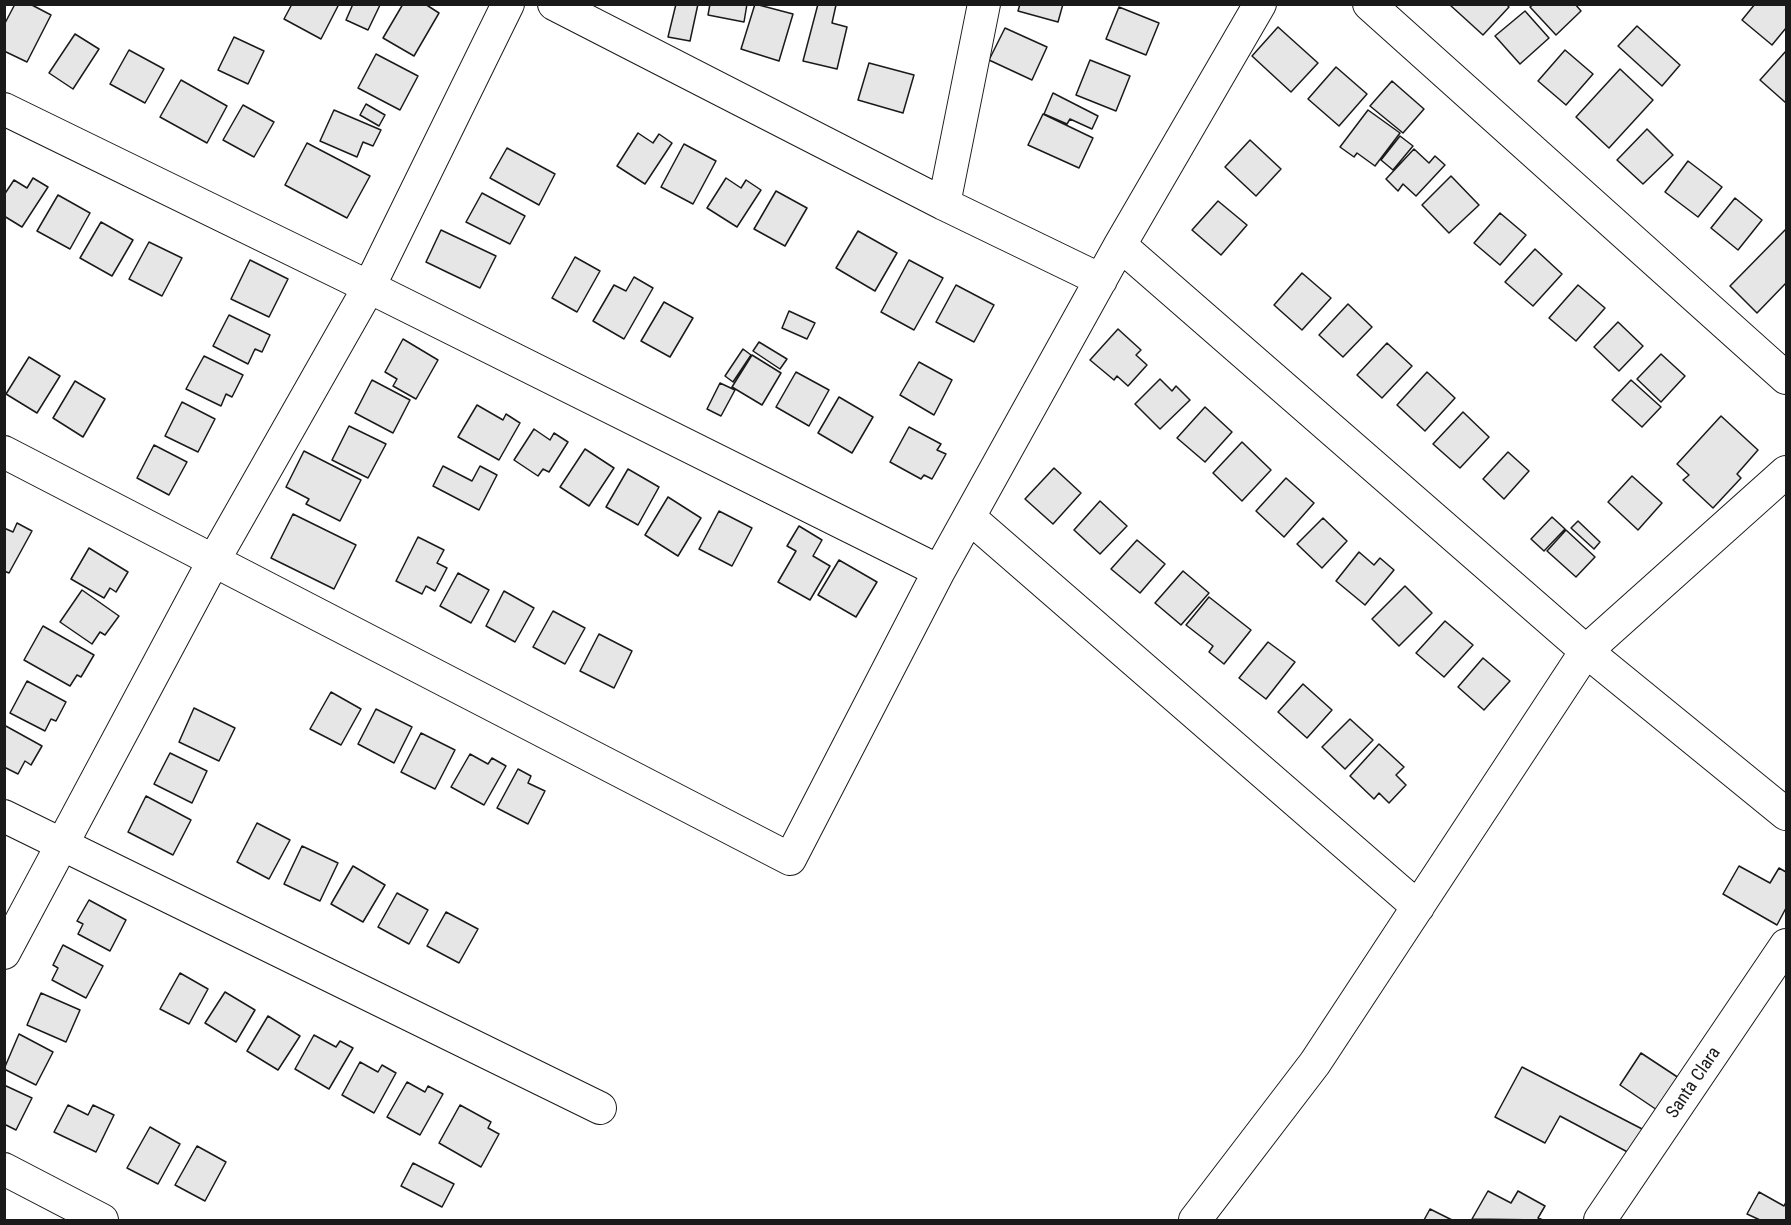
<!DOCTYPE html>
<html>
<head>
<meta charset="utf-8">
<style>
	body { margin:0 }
	#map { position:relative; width:1791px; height:1225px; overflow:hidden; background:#fff; font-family:"Roboto Condensed",sans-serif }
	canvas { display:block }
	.frame { position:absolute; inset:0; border:6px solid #1a1a1a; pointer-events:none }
</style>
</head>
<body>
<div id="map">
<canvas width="1791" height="1225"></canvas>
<div class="frame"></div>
</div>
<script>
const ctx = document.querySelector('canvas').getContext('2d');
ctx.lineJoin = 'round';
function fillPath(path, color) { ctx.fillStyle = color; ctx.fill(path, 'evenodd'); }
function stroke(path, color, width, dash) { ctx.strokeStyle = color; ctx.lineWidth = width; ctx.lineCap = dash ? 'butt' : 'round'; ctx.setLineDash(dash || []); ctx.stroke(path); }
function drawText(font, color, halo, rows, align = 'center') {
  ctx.font = font + ' "Roboto Condensed",sans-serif'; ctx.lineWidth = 4.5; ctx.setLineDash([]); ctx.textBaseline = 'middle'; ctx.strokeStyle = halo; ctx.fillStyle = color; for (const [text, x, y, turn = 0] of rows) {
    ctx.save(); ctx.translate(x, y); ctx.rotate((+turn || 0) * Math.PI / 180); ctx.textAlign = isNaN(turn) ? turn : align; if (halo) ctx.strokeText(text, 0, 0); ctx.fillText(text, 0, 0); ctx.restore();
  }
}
const building = new Path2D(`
	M 15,4 L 30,4 L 51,15 L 27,62 L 4,51 L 4,25 Z
	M 292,4 L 339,4 L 321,39 L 284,19 Z
	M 353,4 L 380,5 L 368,30 L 346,20 Z
	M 403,4 L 425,4 L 439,13 L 414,56 L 383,38 Z
	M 676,4 L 698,4 L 690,41 L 668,37 Z
	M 710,4 L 747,4 L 744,22 L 708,15 Z
	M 755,4 L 793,14 L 779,61 L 741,49 Z
	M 818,4 L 836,5 L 832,23 L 847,27 L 837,69 L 803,61 Z
	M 1020,4 L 1063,4 L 1058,22 L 1018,11 Z
	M 1506,4 L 1509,7 L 1483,35 L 1450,5 Z
	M 1534,4 L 1575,4 L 1581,11 L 1556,35 L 1530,7 Z
	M 1755,4 L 1786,4 L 1786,28 L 1772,45 L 1742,20 Z
	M 1119,7 L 1159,23 L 1146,55 L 1106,39 Z
	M 1525,11 L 1549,38 L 1520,64 L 1495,36 Z
	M 1637,26 L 1680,65 L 1662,86 L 1618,46 Z
	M 1278,27 L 1318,63 L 1291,92 L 1252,56 Z
	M 1005,28 L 1047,47 L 1032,80 L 989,60 Z
	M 75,34 L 99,49 L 73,89 L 49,73 Z
	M 234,37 L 264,51 L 248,84 L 218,70 Z
	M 129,50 L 164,69 L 145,103 L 110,84 Z
	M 1565,50 L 1593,74 L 1566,105 L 1538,81 Z
	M 1786,51 L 1786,103 L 1760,80 Z
	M 376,54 L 418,76 L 400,110 L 358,88 Z
	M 1090,60 L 1130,76 L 1116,111 L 1076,95 Z
	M 869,63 L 914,75 L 903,113 L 858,100 Z
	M 1336,67 L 1367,94 L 1339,126 L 1308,99 Z
	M 1620,69 L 1653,100 L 1609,148 L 1576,117 Z
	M 181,80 L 227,106 L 207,143 L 160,117 Z
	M 1392,81 L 1424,109 L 1403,133 L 1370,106 Z
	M 1053,93 L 1098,116 L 1092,129 L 1070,119 L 1067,124 L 1044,114 Z
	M 366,104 L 385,115 L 379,126 L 360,115 Z
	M 243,105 L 274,122 L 254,157 L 223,140 Z
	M 334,110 L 381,130 L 373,146 L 363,142 L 357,157 L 320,141 Z
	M 1368,110 L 1400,133 L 1375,166 L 1357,153 L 1354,157 L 1340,147 Z
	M 1043,114 L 1093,138 L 1079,168 L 1028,145 Z
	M 1647,129 L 1673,155 L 1643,184 L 1617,160 Z
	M 638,133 L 653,143 L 659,134 L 672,143 L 645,184 L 617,166 Z
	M 1400,136 L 1413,146 L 1393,170 L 1381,160 Z
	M 1250,140 L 1281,169 L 1256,196 L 1225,167 Z
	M 307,143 L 370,176 L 347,218 L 285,185 Z
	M 684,144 L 716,161 L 693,204 L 661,187 Z
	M 507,148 L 555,174 L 539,205 L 490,178 Z
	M 1414,149 L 1429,163 L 1435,156 L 1445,165 L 1416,196 L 1403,184 L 1398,191 L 1386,179 Z
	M 1688,161 L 1722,187 L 1698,217 L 1665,192 Z
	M 1451,176 L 1479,205 L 1449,233 L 1422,205 Z
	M 33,178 L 48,187 L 22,227 L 4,216 L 4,195 L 14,180 L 27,188 Z
	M 726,178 L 741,188 L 746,180 L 761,190 L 737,227 L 707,208 Z
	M 776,191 L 807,208 L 785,246 L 754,229 Z
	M 482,193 L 525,216 L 510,244 L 466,222 Z
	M 58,195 L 90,213 L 70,249 L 37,231 Z
	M 1735,198 L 1762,220 L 1738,250 L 1711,228 Z
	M 1218,201 L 1247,225 L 1221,255 L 1192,230 Z
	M 1500,213 L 1526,235 L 1500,265 L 1474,243 Z
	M 101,222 L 133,240 L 112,276 L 80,258 Z
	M 1786,229 L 1786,283 L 1757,313 L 1730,286 Z
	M 441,230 L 496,256 L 480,288 L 426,262 Z
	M 858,231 L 897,253 L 875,291 L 836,268 Z
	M 149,242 L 182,258 L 162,296 L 129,279 Z
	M 1535,249 L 1562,274 L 1533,306 L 1505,282 Z
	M 575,257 L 600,271 L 577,312 L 552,298 Z
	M 250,260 L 288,279 L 269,317 L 231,299 Z
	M 909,260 L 943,278 L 914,330 L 881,312 Z
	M 1302,273 L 1331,298 L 1302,330 L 1274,305 Z
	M 634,277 L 653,288 L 624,339 L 593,321 L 614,285 L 626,291 Z
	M 956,285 L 994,305 L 974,342 L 936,322 Z
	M 1578,285 L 1605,308 L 1576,341 L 1549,318 Z
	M 664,302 L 693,318 L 670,357 L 641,341 Z
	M 1348,304 L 1372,327 L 1343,357 L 1319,335 Z
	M 789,311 L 815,323 L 807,339 L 782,328 Z
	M 229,315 L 270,335 L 262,352 L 255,349 L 248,364 L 213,346 Z
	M 1618,322 L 1643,346 L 1619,371 L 1594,347 Z
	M 1118,329 L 1141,350 L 1136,355 L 1147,365 L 1128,386 L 1117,376 L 1114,380 L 1090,360 Z
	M 403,339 L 438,360 L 416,399 L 393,386 L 397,379 L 385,372 Z
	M 759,342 L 787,359 L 780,369 L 753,351 Z
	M 1387,343 L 1412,366 L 1382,398 L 1357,375 Z
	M 743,349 L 751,355 L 733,382 L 725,376 Z
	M 1661,354 L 1685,376 L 1661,402 L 1637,379 Z
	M 752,355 L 781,373 L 762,405 L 732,387 Z
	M 204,356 L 243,375 L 232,397 L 226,394 L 221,406 L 186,389 Z
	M 29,357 L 60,376 L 37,413 L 6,394 Z
	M 919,362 L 952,380 L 934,415 L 900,395 Z
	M 796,372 L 829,390 L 809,426 L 776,407 Z
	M 1427,372 L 1455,398 L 1425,431 L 1397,405 Z
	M 1160,379 L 1172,391 L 1176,386 L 1190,400 L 1160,429 L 1135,404 Z
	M 372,380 L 410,400 L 393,433 L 355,413 Z
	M 1631,380 L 1661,407 L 1642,427 L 1612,400 Z
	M 75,381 L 105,399 L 83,437 L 53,418 Z
	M 720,383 L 735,390 L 721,416 L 707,409 Z
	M 839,397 L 873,417 L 852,453 L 818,433 Z
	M 182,402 L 215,419 L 198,452 L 165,436 Z
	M 477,405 L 503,420 L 506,414 L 520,423 L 499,460 L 458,437 Z
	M 1205,407 L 1232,432 L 1205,462 L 1177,438 Z
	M 1463,412 L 1489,437 L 1460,468 L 1433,444 Z
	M 1721,416 L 1758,450 L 1737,474 L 1741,478 L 1713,508 L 1683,480 L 1689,475 L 1677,464 Z
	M 349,426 L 386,444 L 368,478 L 332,460 Z
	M 909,427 L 941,444 L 937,450 L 946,454 L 932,479 L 924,475 L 921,479 L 890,462 Z
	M 534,429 L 550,440 L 554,433 L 568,442 L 549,472 L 543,469 L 538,476 L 514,460 Z
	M 1242,442 L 1271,470 L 1242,501 L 1213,473 Z
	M 154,445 L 187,462 L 169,495 L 137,478 Z
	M 585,449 L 614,468 L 589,506 L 560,487 Z
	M 304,451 L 361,480 L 340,521 L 306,504 L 309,499 L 286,487 Z
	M 1508,452 L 1529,471 L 1504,499 L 1483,479 Z
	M 443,466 L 472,481 L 480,466 L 497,475 L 479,510 L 433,486 Z
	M 1054,468 L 1081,493 L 1053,524 L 1025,499 Z
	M 628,469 L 659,487 L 638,525 L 606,507 Z
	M 1632,476 L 1662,503 L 1638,530 L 1608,502 Z
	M 1286,478 L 1314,503 L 1284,537 L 1256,511 Z
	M 668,497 L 701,518 L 678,556 L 645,535 Z
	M 1100,501 L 1127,526 L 1100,554 L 1074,530 Z
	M 719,511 L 752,528 L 732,566 L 699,549 Z
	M 293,514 L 356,545 L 334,589 L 271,558 Z
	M 1552,517 L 1565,529 L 1544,551 L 1531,539 Z
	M 1323,518 L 1347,541 L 1322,568 L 1297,544 Z
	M 1578,521 L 1600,542 L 1594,549 L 1571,528 Z
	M 17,523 L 32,531 L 9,573 L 4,571 L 4,528 L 13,532 Z
	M 799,526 L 822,540 L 813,556 L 830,566 L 810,600 L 778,582 L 796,551 L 787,546 Z
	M 1566,530 L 1595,557 L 1576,577 L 1547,551 Z
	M 418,537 L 444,550 L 437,563 L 447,568 L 435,591 L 426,586 L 422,594 L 396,581 Z
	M 1137,540 L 1165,564 L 1140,593 L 1111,569 Z
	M 89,548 L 128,572 L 116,592 L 110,588 L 104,598 L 71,579 Z
	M 1359,552 L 1374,565 L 1380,558 L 1394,570 L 1365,605 L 1336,581 Z
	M 839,560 L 877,582 L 856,617 L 818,595 Z
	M 1183,571 L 1209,593 L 1181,625 L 1155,603 Z
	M 458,573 L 489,590 L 471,623 L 440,606 Z
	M 1405,586 L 1432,613 L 1399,646 L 1372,619 Z
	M 82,590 L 119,616 L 105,635 L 100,632 L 92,644 L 60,622 Z
	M 504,591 L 534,608 L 515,642 L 486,626 Z
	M 1209,597 L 1251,630 L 1224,664 L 1209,652 L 1213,646 L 1186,625 Z
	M 553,611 L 585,628 L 565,664 L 533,647 Z
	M 1445,621 L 1473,645 L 1444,677 L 1416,653 Z
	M 43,626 L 94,655 L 81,677 L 77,675 L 70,686 L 24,660 Z
	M 599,634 L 632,651 L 614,688 L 580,671 Z
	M 1268,642 L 1295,662 L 1266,699 L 1239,678 Z
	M 1483,658 L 1510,681 L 1484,710 L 1458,687 Z
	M 27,681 L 66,702 L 56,721 L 51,719 L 45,731 L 10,713 Z
	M 1303,684 L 1332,710 L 1307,738 L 1278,712 Z
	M 331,692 L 361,709 L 341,745 L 310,729 Z
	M 194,708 L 235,728 L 219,761 L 179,742 Z
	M 376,709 L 412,727 L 394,763 L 358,744 Z
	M 1350,719 L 1373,740 L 1345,769 L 1322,747 Z
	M 4,725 L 42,746 L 31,765 L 25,761 L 18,774 L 4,767 Z
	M 421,733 L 455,750 L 435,789 L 401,772 Z
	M 1379,744 L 1404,767 L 1396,775 L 1406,785 L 1389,803 L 1379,793 L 1374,799 L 1350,776 Z
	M 170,753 L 207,771 L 192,803 L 154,784 Z
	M 470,754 L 488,764 L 492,758 L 506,766 L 484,805 L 451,787 Z
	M 518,769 L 531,776 L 528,783 L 545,791 L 528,824 L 497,808 Z
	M 146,796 L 191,820 L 173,855 L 128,832 Z
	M 257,823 L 290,840 L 269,879 L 237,862 Z
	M 302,846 L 338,863 L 320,901 L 284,884 Z
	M 353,866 L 385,885 L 363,922 L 331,904 Z
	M 1739,866 L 1770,883 L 1779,868 L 1786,872 L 1786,908 L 1777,925 L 1723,894 Z
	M 397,893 L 428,910 L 409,944 L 378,927 Z
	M 89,900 L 126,920 L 110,951 L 78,934 L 83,924 L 77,921 Z
	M 446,912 L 478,929 L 459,963 L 427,946 Z
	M 63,945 L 103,966 L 86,998 L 52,980 L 58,968 L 53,965 Z
	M 180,973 L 208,989 L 189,1024 L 160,1009 Z
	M 225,992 L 255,1010 L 236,1042 L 205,1023 Z
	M 41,993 L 80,1010 L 66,1042 L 27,1025 Z
	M 268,1016 L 300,1036 L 278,1070 L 247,1051 Z
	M 19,1034 L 53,1052 L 36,1085 L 4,1069 Z
	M 314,1035 L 336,1047 L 340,1041 L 353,1048 L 329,1089 L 295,1069 Z
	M 1641,1053 L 1682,1080 L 1660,1112 L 1620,1085 Z
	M 360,1062 L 378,1072 L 382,1065 L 396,1073 L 374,1113 L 342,1095 Z
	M 1522,1067 L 1648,1132 L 1635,1156 L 1560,1116 L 1545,1143 L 1495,1117 Z
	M 407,1082 L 425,1092 L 428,1086 L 443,1094 L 420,1135 L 387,1117 Z
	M 4,1085 L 32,1098 L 16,1130 L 4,1124 Z
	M 68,1105 L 88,1115 L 93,1105 L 114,1115 L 96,1152 L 54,1132 Z
	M 460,1105 L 491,1122 L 488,1128 L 499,1134 L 481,1167 L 439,1143 Z
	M 150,1127 L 180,1144 L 158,1184 L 127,1168 Z
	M 197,1146 L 226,1162 L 205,1201 L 175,1185 Z
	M 413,1163 L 454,1184 L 442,1207 L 401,1186 Z
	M 1488,1191 L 1511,1203 L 1518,1191 L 1545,1206 L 1538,1218 L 1543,1220 L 1472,1219 Z
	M 1759,1192 L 1784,1206 L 1786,1202 L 1786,1220 L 1760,1220 L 1747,1214 Z
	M 1430,1209 L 1452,1220 L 1424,1220 Z`);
const minor = new Path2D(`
	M 554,4 L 944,204 L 1101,280
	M 1369,4 L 1786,378
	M 4,109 L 369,287 L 939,571
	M 944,204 L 984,4
	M 1120,245 L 1586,651 L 1786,814
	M 4,452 L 790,859 L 939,571 L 1120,245 L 1260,4
	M 969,517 L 1418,907
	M 4,816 L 600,1108
	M 4,953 L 214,560 L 369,287 L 508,4
	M 4,1169 L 102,1220
	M 1195,1220 L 1315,1063 L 1586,651 L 1786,472
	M 1600,1220 L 1786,945`);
const streetNames = [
	["Santa Clara",1694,1083,-56]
];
fillPath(building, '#e6e6e6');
stroke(building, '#1a1a1a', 1.5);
stroke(minor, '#1a1a1a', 34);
stroke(minor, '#fff', 32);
drawText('18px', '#1a1a1a', '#fff', streetNames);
</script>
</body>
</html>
